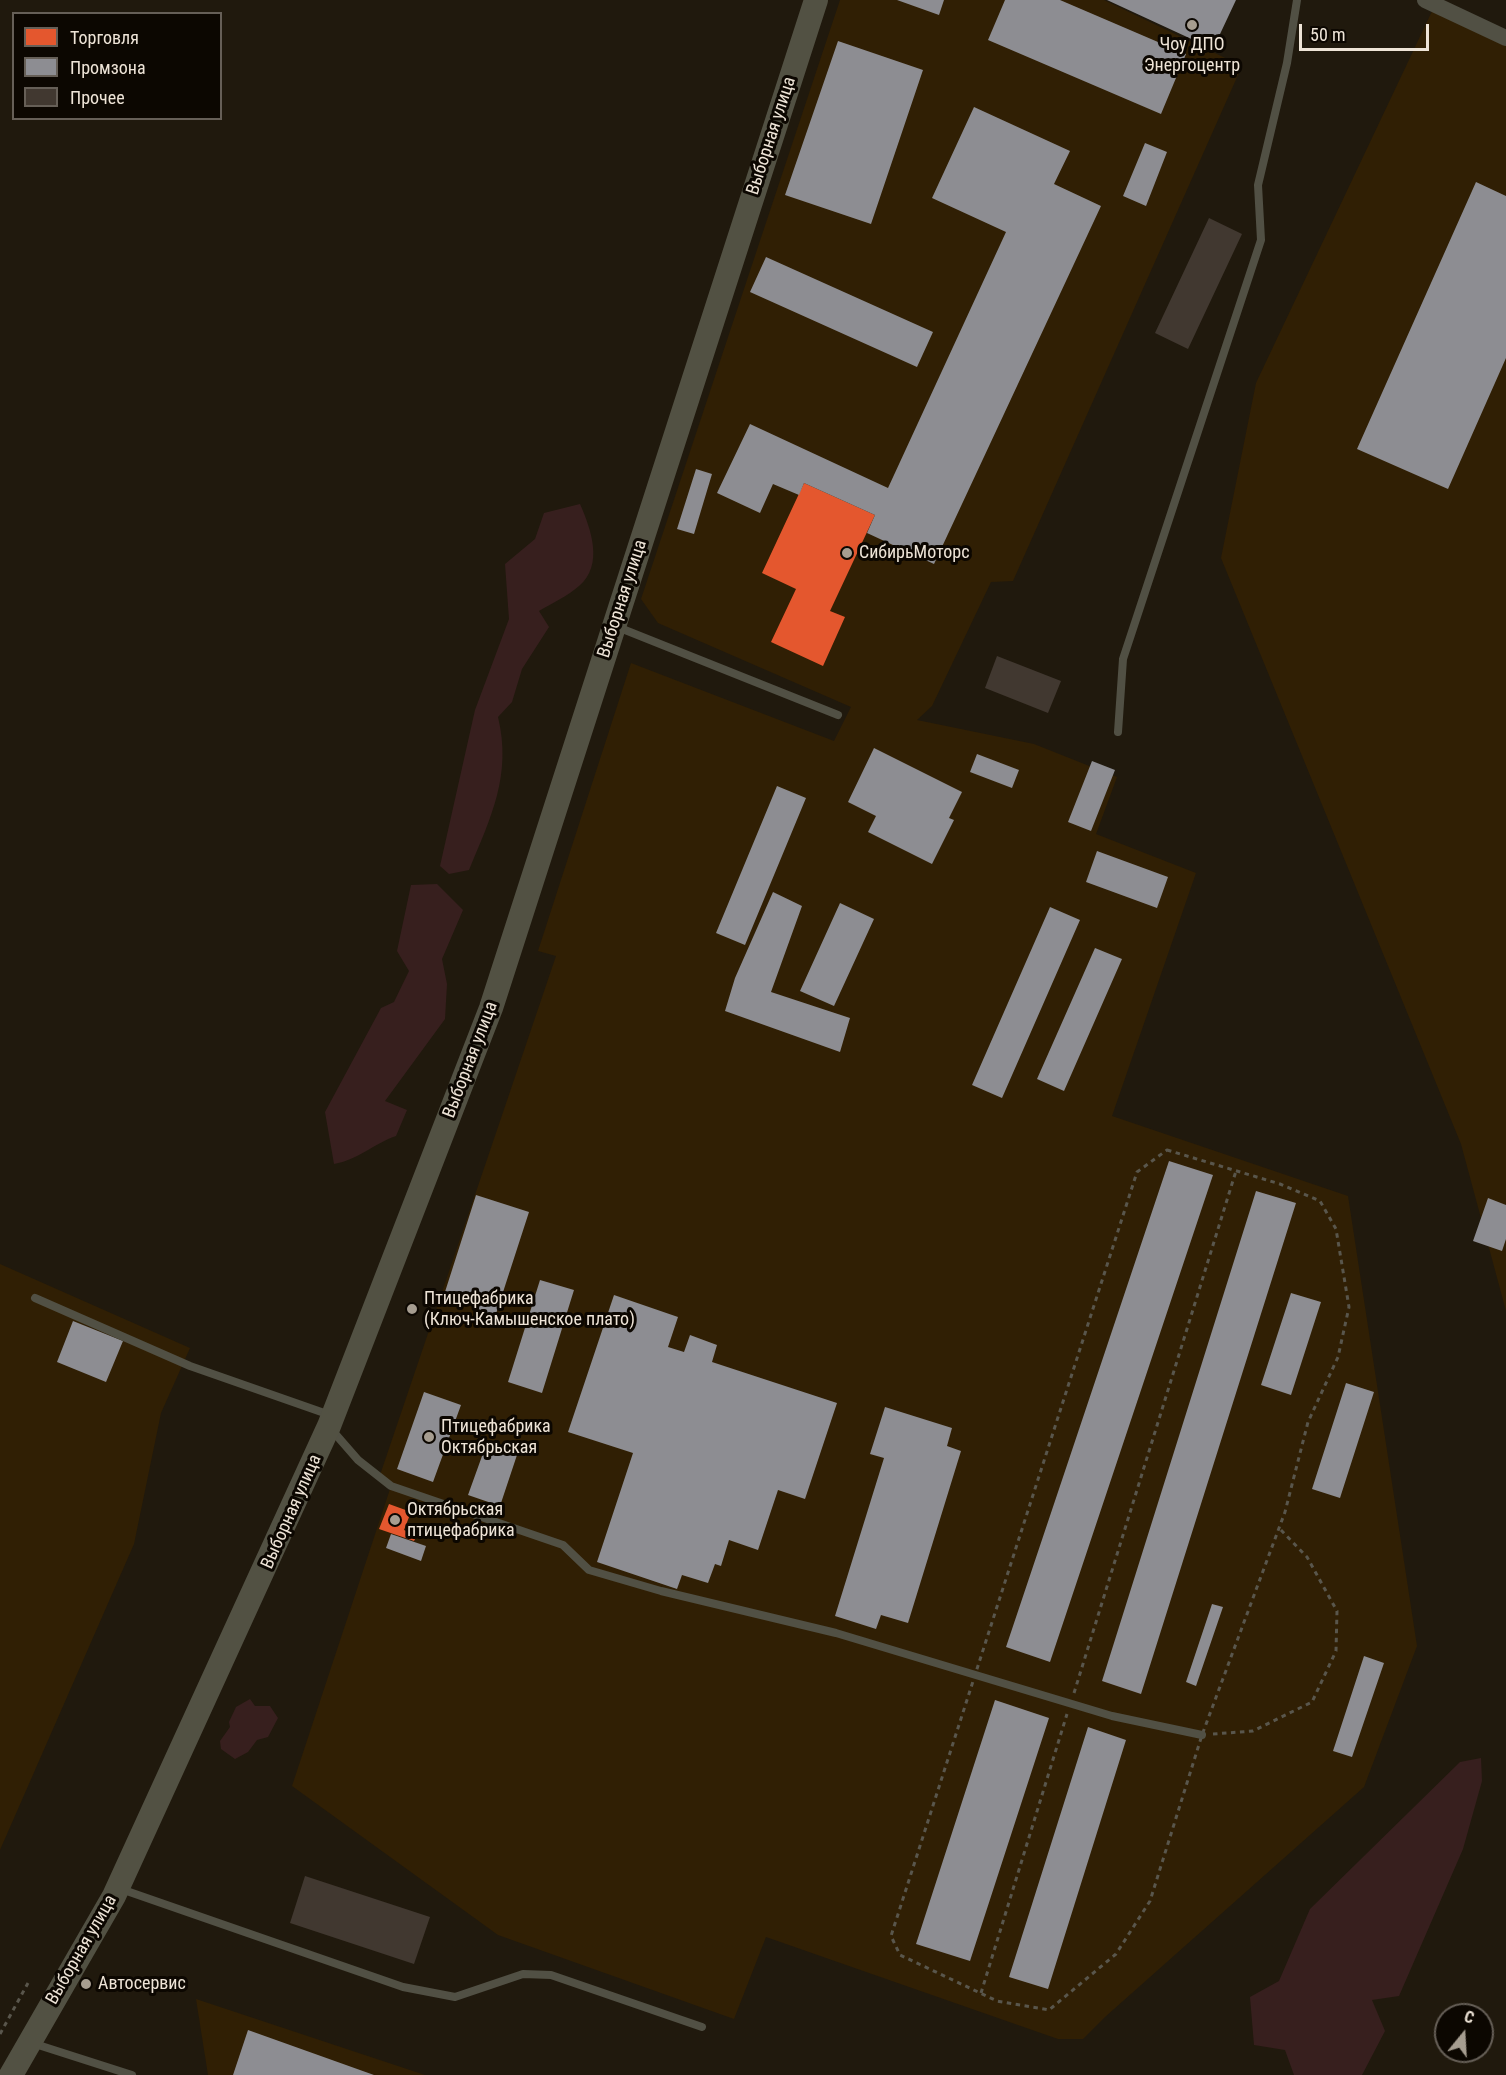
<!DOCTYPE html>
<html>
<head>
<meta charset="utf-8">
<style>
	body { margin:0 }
	#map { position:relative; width:1506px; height:2075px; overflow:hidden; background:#20190d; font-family:"Roboto Condensed",sans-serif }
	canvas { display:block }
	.legend { position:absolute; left:12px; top:12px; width:210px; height:108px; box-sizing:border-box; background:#0c0701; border:2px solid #665f57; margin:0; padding:8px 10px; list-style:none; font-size:18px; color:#eee4d7 }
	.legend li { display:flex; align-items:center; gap:12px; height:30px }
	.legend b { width:30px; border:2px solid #665f57 }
	.north { position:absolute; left:1434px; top:2003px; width:60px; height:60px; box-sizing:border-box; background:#0c0701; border:2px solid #665f57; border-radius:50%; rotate:18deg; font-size:16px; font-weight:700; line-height:24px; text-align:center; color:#eee4d7 }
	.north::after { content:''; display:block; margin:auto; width:21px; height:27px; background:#a69d90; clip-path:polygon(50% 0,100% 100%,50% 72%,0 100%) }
	.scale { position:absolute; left:1299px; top:24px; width:130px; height:27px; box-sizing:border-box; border:3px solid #eee4d7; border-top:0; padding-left:8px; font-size:18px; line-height:21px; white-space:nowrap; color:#eee4d7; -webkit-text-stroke:4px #0c0701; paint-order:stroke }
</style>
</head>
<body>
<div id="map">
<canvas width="1506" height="2075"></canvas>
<ul class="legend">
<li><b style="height:16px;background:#e4572e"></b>Торговля</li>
<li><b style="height:16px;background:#8d8d92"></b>Промзона</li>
<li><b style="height:16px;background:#413830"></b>Прочее</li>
</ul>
<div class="north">С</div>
<div class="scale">50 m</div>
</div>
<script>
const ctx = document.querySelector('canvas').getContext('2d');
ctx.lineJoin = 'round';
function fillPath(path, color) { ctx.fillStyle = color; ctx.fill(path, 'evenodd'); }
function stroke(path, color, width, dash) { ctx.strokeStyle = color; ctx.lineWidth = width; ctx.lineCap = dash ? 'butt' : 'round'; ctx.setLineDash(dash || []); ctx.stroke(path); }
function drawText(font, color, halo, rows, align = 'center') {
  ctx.font = font + ' "Roboto Condensed",sans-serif'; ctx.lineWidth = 6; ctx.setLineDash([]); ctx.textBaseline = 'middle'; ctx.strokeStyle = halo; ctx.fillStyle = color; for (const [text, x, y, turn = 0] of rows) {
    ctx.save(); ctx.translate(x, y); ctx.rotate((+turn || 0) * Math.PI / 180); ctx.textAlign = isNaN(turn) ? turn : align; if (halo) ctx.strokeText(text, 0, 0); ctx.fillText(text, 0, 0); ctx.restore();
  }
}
const built = new Path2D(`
	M 840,0 L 1104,0 L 1242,66 L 1013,581 L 991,582 L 932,706 L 917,720 L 1034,744 L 1117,777 L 1096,834 L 1196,873 L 1112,1116 L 1348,1196 L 1417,1646 L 1364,1787 L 1105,2017 L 1083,2039 L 1058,2039 L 766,1937 L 734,2019 L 498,1935 L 292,1786 L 391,1486 L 380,1475 L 556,956 L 538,951 L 631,663 L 834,741 L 851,707 L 658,623 L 641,599 Z
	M 1434,7 L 1506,42 L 1506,1311 L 1461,1144 L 1221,558 L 1256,383 Z
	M 0,1264 L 190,1348 L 161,1413 L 134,1544 L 0,1850 Z
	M 196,1999 L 425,2075 L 208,2075 Z`);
const green = new Path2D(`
	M 580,504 C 591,529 604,565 579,586 C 568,596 552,603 539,611 L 549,627 L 522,669 L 512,702 L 498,717 C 512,775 491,817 469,870 L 449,874 L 440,866 L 475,710 L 509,619 L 505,564 L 535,539 L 544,513 Z
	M 437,884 L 463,910 L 442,959 L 447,984 L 445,1019 L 385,1101 L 407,1110 L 396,1136 C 373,1144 358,1160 334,1164 L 325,1112 L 381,1008 L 394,1002 L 409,971 L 397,951 L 411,885 Z
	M 250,1699 L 255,1706 L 270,1706 L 278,1718 L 268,1737 L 257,1740 L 248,1752 L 235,1759 L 221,1749 L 220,1741 L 230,1727 L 229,1722 L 236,1707 Z
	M 1481,1758 L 1482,1781 L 1463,1849 L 1399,1996 L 1372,2000 L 1385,2031 L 1362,2075 L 1294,2075 L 1285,2050 L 1254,2045 L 1250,1997 L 1279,1981 L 1310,1909 L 1460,1762 Z`);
const shops = new Path2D(`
	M 804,483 L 875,515 L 830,611 L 845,617 L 823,666 L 771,642 L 796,589 L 762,573 Z
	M 389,1504 L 411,1512 L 404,1530 L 417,1535 L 414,1541 L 379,1529 Z`);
const industry = new Path2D(`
	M 897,0 L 944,0 L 939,15 Z
	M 1005,0 L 1060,0 L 1186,54 L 1161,114 L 988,40 Z
	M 1107,0 L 1236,0 L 1213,49 Z
	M 838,41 L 923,70 L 871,224 L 785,195 Z
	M 974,107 L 1070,151 L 1054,184 L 1101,206 L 934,564 L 867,533 L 875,515 L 804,483 L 799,495 L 773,484 L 760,513 L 717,493 L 750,424 L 888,488 L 1006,232 L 932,198 Z
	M 1145,143 L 1167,152 L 1146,206 L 1123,196 Z
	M 1476,182 L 1506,196 L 1506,358 L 1448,489 L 1357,449 Z
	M 766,257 L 933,332 L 917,367 L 750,292 Z
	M 696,469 L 712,474 L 694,534 L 677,529 Z
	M 874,748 L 962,792 L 949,818 L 954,820 L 932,864 L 868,832 L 876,816 L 848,802 Z
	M 977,754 L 1019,770 L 1012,788 L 970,772 Z
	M 1092,761 L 1115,770 L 1091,831 L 1068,822 Z
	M 777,786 L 806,798 L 745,945 L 716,933 Z
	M 1097,851 L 1168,877 L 1157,908 L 1086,882 Z
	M 773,892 L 802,906 L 771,992 L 850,1018 L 840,1052 L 725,1011 L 735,978 Z
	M 840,903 L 874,919 L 834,1006 L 800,991 Z
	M 1050,907 L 1080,920 L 1002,1098 L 972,1085 Z
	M 1095,948 L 1122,959 L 1064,1091 L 1037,1079 Z
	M 1169,1161 L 1213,1175 L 1050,1662 L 1006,1647 Z
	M 1256,1191 L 1296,1203 L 1141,1694 L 1102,1681 Z
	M 476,1195 L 529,1212 L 493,1323 L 475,1317 L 478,1306 L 444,1295 Z
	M 1488,1198 L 1506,1205 L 1506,1239 L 1502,1251 L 1473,1241 Z
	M 540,1280 L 574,1290 L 542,1393 L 508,1382 Z
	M 1291,1293 L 1321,1302 L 1291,1395 L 1261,1385 Z
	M 614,1295 L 678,1317 L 668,1347 L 684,1352 L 690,1335 L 717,1345 L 712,1362 L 837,1403 L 805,1499 L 778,1490 L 758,1550 L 729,1540 L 721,1566 L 715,1564 L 708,1583 L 682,1575 L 677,1589 L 597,1562 L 633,1453 L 568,1432 Z
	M 73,1321 L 123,1341 L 106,1382 L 57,1362 Z
	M 1346,1383 L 1374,1392 L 1340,1498 L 1312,1489 Z
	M 424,1392 L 461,1405 L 433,1482 L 397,1469 Z
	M 885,1407 L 952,1428 L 947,1446 L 961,1451 L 908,1623 L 881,1615 L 876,1629 L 835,1616 L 884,1458 L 870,1454 Z
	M 486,1445 L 517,1455 L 500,1506 L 468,1495 Z
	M 391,1534 L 426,1546 L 421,1561 L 386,1548 Z
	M 1212,1604 L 1223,1607 L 1196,1686 L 1186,1682 Z
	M 1364,1656 L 1384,1663 L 1352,1757 L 1333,1751 Z
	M 995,1700 L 1049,1718 L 970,1961 L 916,1944 Z
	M 1088,1727 L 1126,1740 L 1048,1989 L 1009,1977 Z
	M 248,2030 L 374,2075 L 233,2075 Z`);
const building = new Path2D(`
	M 1209,218 L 1242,234 L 1188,349 L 1155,333 Z
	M 997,656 L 1061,681 L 1048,713 L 985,688 Z
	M 305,1876 L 430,1917 L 414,1964 L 290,1923 Z`);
const path = new Path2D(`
	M 1167,1150 L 1280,1184 L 1320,1201 L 1336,1229 L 1349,1307 L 1338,1357 L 1308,1422 L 1285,1512 L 1202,1735 L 1150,1901 L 1116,1954 L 1049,2010 L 997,2001 L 900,1955 L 891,1936 L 1137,1172 Z
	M 1074,1693 L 1236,1171
	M 1213,1734 L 1253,1731 L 1312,1702 L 1336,1651 L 1337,1611 L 1307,1557 L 1279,1528
	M 981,1993 L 1067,1714
	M 0,2034 L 28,1983`);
const lane = new Path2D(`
	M 615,626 L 838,715
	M 1118,732 L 1123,659 L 1261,240 L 1258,185 L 1287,63 L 1297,0
	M 35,1298 L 190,1366 L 330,1415
	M 331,1429 L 358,1460 L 391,1486 L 563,1545 L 589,1570 L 661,1591 L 836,1633 L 1112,1716 L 1202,1735
	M 118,1888 L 403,1987 L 455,1997 L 523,1974 L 551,1975 L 702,2027
	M 32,2043 L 132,2075`);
const street = new Path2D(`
	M 1425,0 L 1506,38`);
const secondary = new Path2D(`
	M 11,2075 L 114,1896 L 329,1426 L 491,1008 L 816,0`);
const markers = [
	[1192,25,6,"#a69d90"],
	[847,553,6,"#a69d90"],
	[412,1309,6,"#a69d90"],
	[429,1437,6,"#a69d90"],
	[395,1520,6,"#a69d90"],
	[86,1984,6,"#a69d90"]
];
const poiNames = [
	["Чоу ДПО",1192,45,"center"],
	["Энергоцентр",1192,66,"center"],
	["СибирьМоторс",859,553],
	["Птицефабрика",424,1299],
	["(Ключ-Камышенское плато)",424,1320],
	["Птицефабрика",441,1427],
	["Октябрьская",441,1448],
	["Октябрьская",407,1510],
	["птицефабрика",407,1531],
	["Автосервис",98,1984]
];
const streetNames = [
	["Выборная улица",772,136,-72],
	["Выборная улица",623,599,-72],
	["Выборная улица",471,1060,-69],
	["Выборная улица",292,1512,-66],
	["Выборная улица",82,1950,-60]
];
fillPath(built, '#301f04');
fillPath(green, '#371f1e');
fillPath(shops, '#e4572e');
fillPath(industry, '#8d8d92');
fillPath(building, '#413830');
stroke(path, '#59564c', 3, [4.5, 4.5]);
stroke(lane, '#515044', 8);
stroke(street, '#515044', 16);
stroke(secondary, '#525143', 24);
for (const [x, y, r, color] of markers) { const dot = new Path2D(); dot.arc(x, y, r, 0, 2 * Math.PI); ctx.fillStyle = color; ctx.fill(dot); stroke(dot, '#0c0701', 2); }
drawText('18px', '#eee4d7', '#0c0701', poiNames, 'left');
drawText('18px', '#eee4d7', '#0c0701', streetNames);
</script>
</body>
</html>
